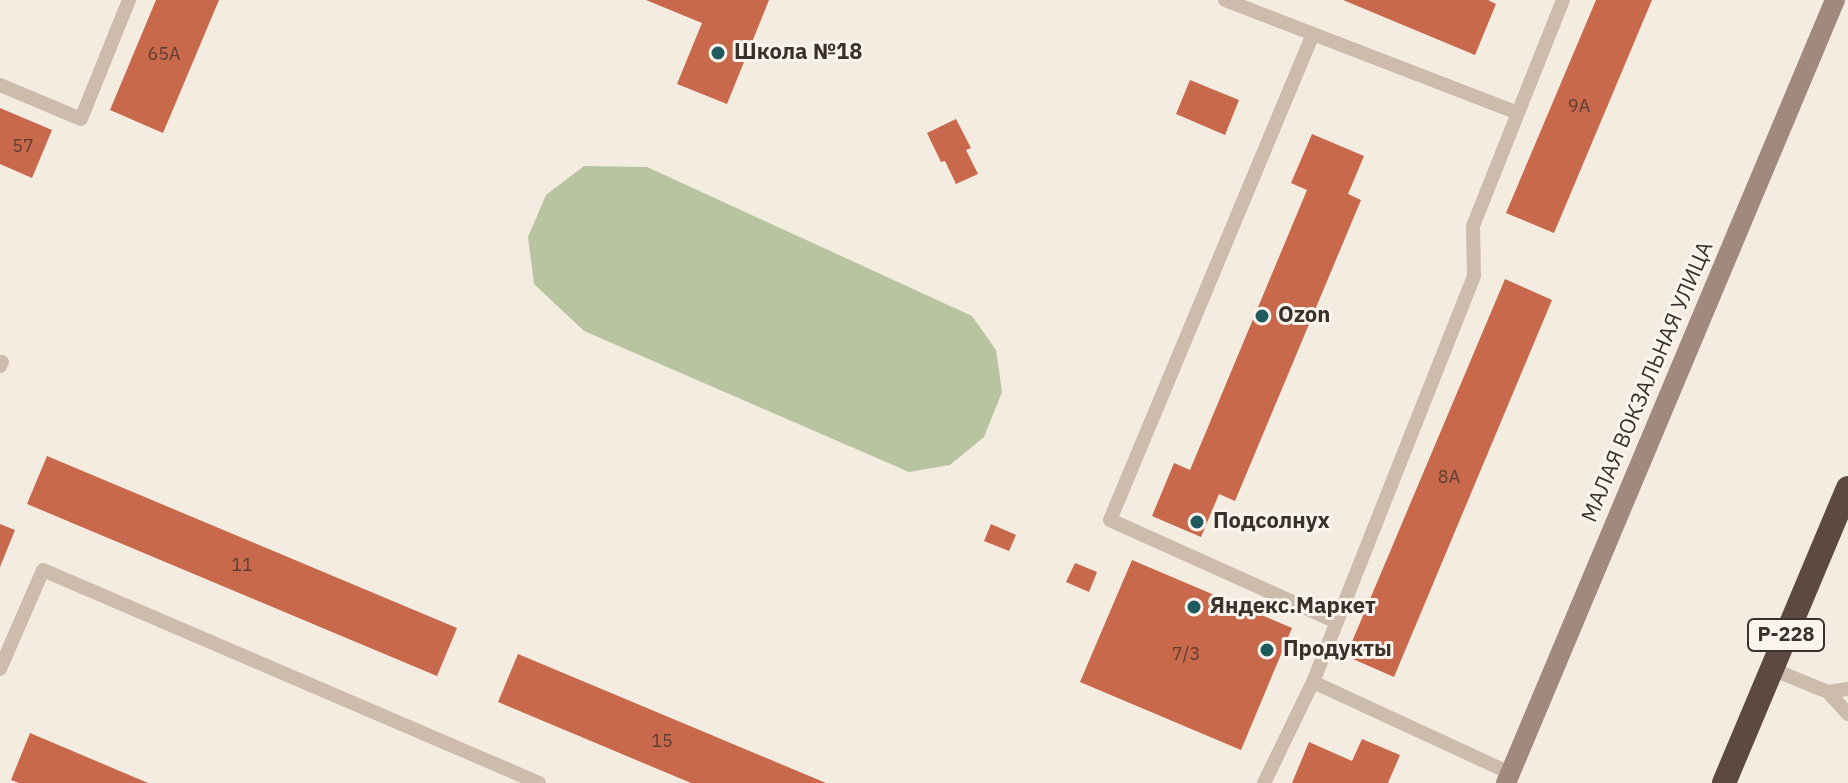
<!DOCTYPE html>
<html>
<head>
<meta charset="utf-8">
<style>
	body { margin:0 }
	canvas { display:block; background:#f4ebe1 }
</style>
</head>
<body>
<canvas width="1848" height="783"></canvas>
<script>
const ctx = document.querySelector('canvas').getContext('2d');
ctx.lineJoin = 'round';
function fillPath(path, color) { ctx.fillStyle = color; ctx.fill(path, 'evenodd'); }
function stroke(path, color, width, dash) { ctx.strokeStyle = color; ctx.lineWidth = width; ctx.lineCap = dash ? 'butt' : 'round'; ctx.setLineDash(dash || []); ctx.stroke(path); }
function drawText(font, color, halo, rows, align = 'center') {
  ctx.font = font + ' "IBM Plex Sans",sans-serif'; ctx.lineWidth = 6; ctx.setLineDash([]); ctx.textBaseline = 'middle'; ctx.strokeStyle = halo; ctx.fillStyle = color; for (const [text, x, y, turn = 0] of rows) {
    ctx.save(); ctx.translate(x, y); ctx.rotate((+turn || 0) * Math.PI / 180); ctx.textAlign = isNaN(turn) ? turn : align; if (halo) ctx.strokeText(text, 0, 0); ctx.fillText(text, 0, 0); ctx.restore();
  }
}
const green = new Path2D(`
	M 584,166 L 647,167 L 972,316 L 996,350 L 1002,392 L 984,437 L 950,465 L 909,472 L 584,331 L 534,284 L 528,237 L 546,195 Z`);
const building = new Path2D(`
	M 156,0 L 219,0 L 163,133 L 110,110 Z
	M 646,0 L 769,0 L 727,104 L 677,84 L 702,23 Z
	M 1343,0 L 1488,0 L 1496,4 L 1475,55 Z
	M 1596,0 L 1652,0 L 1554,233 L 1506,213 Z
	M 1190,80 L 1239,100 L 1225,135 L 1176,114 Z
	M 0,108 L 52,130 L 32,178 L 0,164 Z
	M 956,119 L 971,148 L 966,150 L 978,174 L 956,184 L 945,161 L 941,162 L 927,133 Z
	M 1312,134 L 1364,156 L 1348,194 L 1361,200 L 1235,501 L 1219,494 L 1201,537 L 1152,516 L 1174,463 L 1190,470 L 1307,190 L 1291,183 Z
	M 1505,279 L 1552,300 L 1394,677 L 1346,656 Z
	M 47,456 L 457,628 L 437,676 L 27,504 Z
	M 0,524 L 15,530 L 0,567 Z
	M 991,524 L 1016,535 L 1009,551 L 984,541 Z
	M 1132,560 L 1292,628 L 1241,750 L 1080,682 Z
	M 1075,563 L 1097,572 L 1089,592 L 1066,582 Z
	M 518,654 L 826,783 L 691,783 L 498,702 Z
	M 30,733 L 148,783 L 19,783 L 11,780 Z
	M 1362,739 L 1400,755 L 1388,783 L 1292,783 L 1309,742 L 1352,761 Z`);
const lane = new Path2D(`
	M 1225,0 L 1518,113
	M 1313,34 L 1110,520 L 1337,622
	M 0,85 L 81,119 L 129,0
	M 0,362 L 2,362 L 0,366
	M 0,669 L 43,570 L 539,783
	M 1772,669 L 1828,692 L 1848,689
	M 1828,692 L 1848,714
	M 1510,773 L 1313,682 L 1474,276 L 1473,226 L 1563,0
	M 1264,783 L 1313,682`);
const secondary = new Path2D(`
	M 1506,783 L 1835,0`);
const highway = new Path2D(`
	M 1724,783 L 1848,488`);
const markers = [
	[718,53,8,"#1f5a5e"],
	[1262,316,8,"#1f5a5e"],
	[1197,522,8,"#1f5a5e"],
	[1194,607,8,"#1f5a5e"],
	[1267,650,8,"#1f5a5e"]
];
const numberNames = [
	["65А",164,55],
	["9А",1579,107],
	["57",23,147],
	["8А",1449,478],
	["11",242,566],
	["7/3",1186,655],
	["15",662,742]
];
const shields = [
	[1786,635,76]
];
const shieldNames = [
	["Р-228",1786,635]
];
const poiNames = [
	["Школа №18",734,53],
	["Ozon",1278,316],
	["Подсолнух",1213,522],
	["Яндекс.Маркет",1210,607],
	["Продукты",1283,650]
];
const streetNames = [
	["МАЛАЯ ВОКЗАЛЬНАЯ УЛИЦА",1648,382,-67]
];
fillPath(green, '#b8c4a0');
fillPath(building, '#c8694b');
stroke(lane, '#cdbbac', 14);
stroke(secondary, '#a18a7d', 20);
stroke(highway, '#5c4a42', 24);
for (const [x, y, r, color] of markers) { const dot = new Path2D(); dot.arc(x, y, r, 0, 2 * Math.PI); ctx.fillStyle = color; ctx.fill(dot); stroke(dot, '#fbf5ee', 3); }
drawText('18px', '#5e3e33', null, numberNames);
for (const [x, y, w] of shields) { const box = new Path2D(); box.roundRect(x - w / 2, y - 16, w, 32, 6); ctx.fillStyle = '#fbf5ee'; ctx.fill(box); stroke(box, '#3b302b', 2); }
drawText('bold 20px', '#3b302b', null, shieldNames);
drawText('bold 22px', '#3b302b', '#fbf5ee', poiNames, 'left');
drawText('22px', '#3b302b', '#fbf5ee', streetNames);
</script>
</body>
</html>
